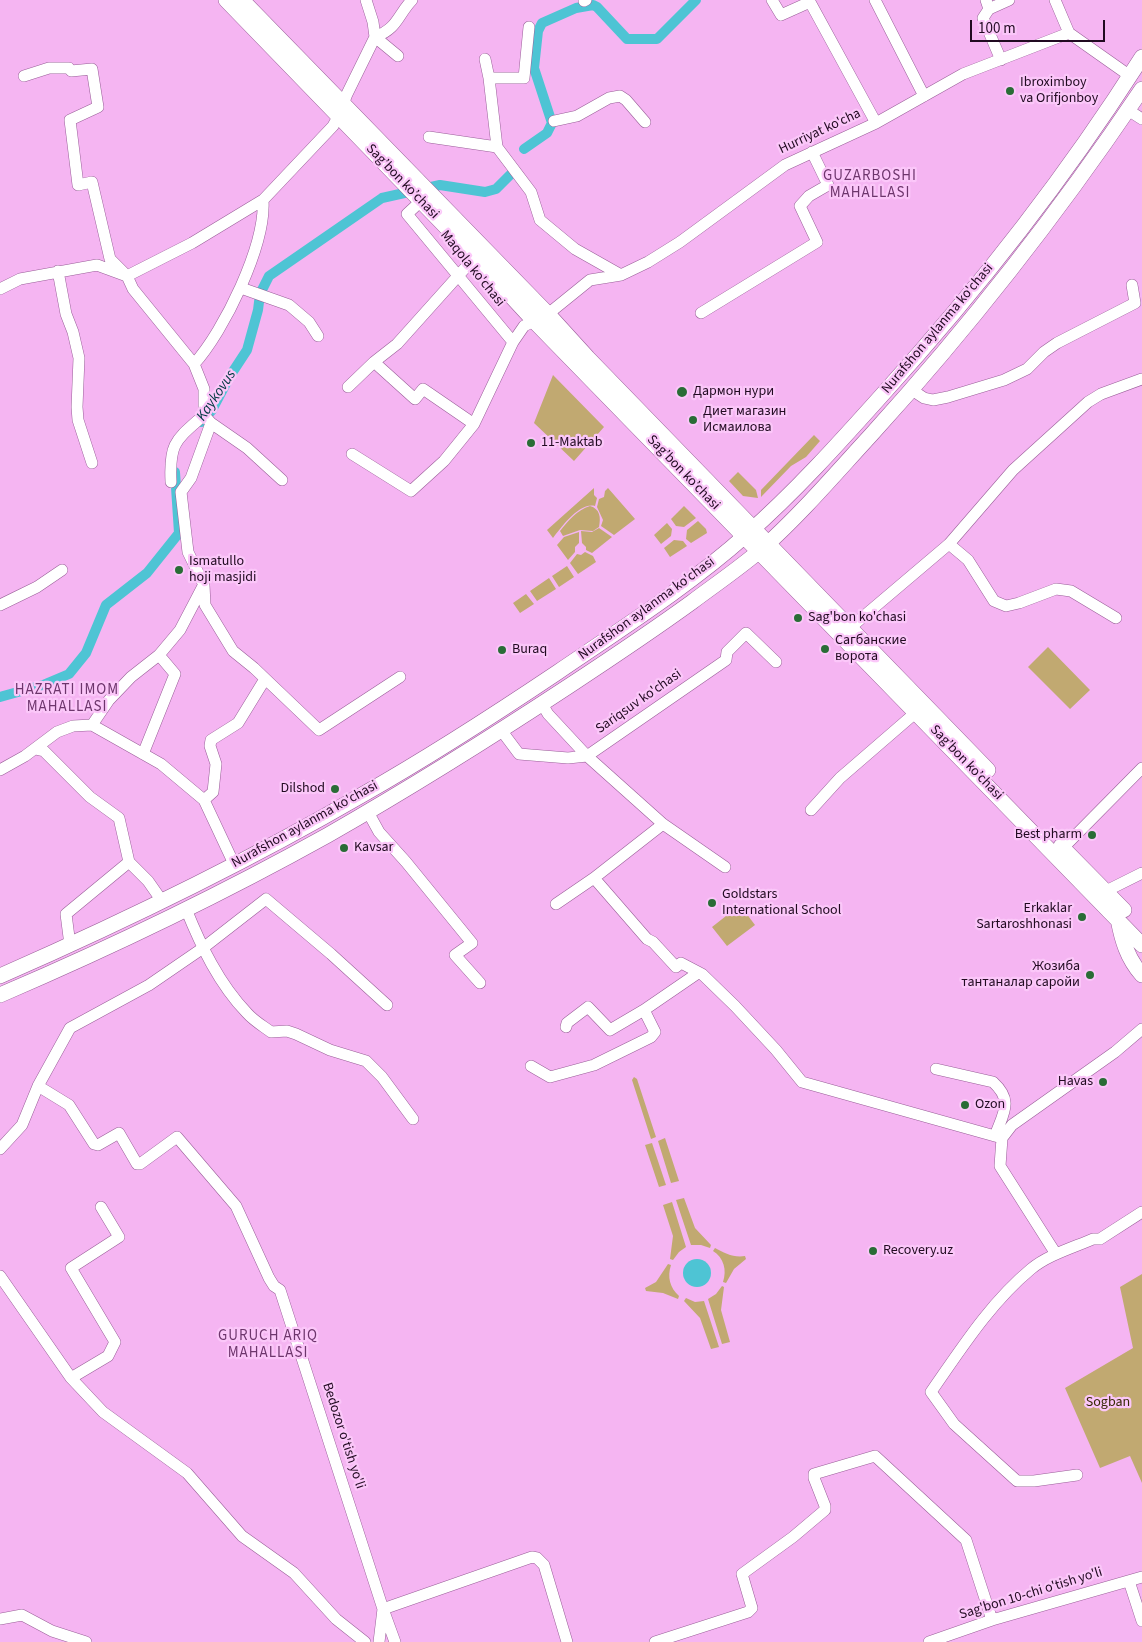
<!DOCTYPE html>
<html>
<head>
<meta charset="utf-8">
<style>
	body { margin:0 }
	#map { position:relative; width:1142px; height:1642px; overflow:hidden; background:#f5b5f2; font-family:"Source Sans 3",sans-serif }
	canvas { display:block }
	.scale { position:absolute; left:970px; top:20px; width:135px; height:22px; box-sizing:border-box; border:2px solid #210a21; border-top:0; padding-left:6px; font-size:15px; line-height:18px; white-space:nowrap; color:#210a21; -webkit-text-stroke:4px #fbc7f9; paint-order:stroke }
</style>
</head>
<body>
<div id="map">
<canvas width="1142" height="1642"></canvas>
<div class="scale">100 m</div>
</div>
<script>
const ctx = document.querySelector('canvas').getContext('2d');
ctx.lineJoin = 'round';
function fillPath(path, color) { ctx.fillStyle = color; ctx.fill(path, 'evenodd'); }
function stroke(path, color, width, dash) { ctx.strokeStyle = color; ctx.lineWidth = width; ctx.lineCap = dash ? 'butt' : 'round'; ctx.setLineDash(dash || []); ctx.stroke(path); }
function drawText(font, color, halo, rows, align = 'center') {
  ctx.font = font + ' "Source Sans 3",sans-serif'; ctx.lineWidth = 4.5; ctx.setLineDash([]); ctx.textBaseline = 'middle'; ctx.strokeStyle = halo; ctx.fillStyle = color; for (const [text, x, y, turn = 0] of rows) {
    ctx.save(); ctx.translate(x, y); ctx.rotate((+turn || 0) * Math.PI / 180); ctx.textAlign = isNaN(turn) ? turn : align; if (halo) ctx.strokeText(text, 0, 0); ctx.fillText(text, 0, 0); ctx.restore();
  }
}
const green = new Path2D(`
	M 553,375 L 604,427 L 574,461 L 534,423 Z
	M 814,435 L 820,441 L 806,457 L 791,466 L 761,497 L 761,490 Z
	M 738,472 L 756,490 L 758,498 L 743,496 L 729,481 Z
	M 594,488 L 594,495 L 597,498 L 595,506 C 579,502 561,528 553,538 L 547,530 Z
	M 608,488 L 635,519 L 614,535 L 601,526 L 603,520 L 597,507 L 599,499 L 604,497 L 605,491 Z
	M 590,506 C 600,509 601,517 599,527 L 593,531 L 580,530 L 563,536 L 560,531 C 568,521 577,510 590,506 Z
	M 684,506 L 696,518 L 684,527 L 676,526 L 671,519 Z
	M 698,521 L 706,529 L 707,533 L 691,543 L 686,539 L 687,530 Z
	M 667,523 L 672,529 L 671,536 L 661,544 L 654,535 Z
	M 599,528 L 612,537 L 592,553 L 586,550 L 586,547 L 582,543 L 581,531 L 592,532 Z
	M 579,532 L 579,543 L 575,547 L 575,552 L 568,560 L 557,545 L 564,537 Z
	M 674,540 L 683,541 L 687,546 L 670,557 L 664,548 Z
	M 585,552 L 593,556 L 596,562 L 578,574 L 570,563 L 577,554 L 581,555 Z
	M 567,566 L 574,577 L 559,587 L 552,576 Z
	M 549,578 L 556,589 L 537,601 L 530,591 Z
	M 526,594 L 534,604 L 520,613 L 513,603 Z
	M 1048,647 L 1090,690 L 1070,709 L 1028,667 Z
	M 740,905 L 755,925 L 727,946 L 712,927 Z
	M 634,1077 L 637,1079 L 656,1137 L 651,1139 L 632,1080 Z
	M 665,1138 L 679,1181 L 671,1183 L 658,1141 Z
	M 652,1143 L 666,1185 L 659,1187 L 645,1145 Z
	M 684,1198 L 695,1228 L 711,1245 L 710,1248 L 701,1245 L 691,1245 L 676,1200 Z
	M 672,1202 L 686,1247 L 679,1252 L 673,1260 L 670,1259 L 673,1236 L 663,1205 Z
	M 715,1248 C 724,1253 734,1258 745,1256 L 746,1259 L 734,1269 L 726,1283 L 723,1282 C 727,1270 724,1258 713,1251 Z
	M 668,1264 L 671,1265 C 667,1277 670,1288 679,1296 L 678,1299 L 663,1293 L 646,1291 L 645,1288 L 656,1282 Z
	M 1142,1274 L 1142,1483 L 1130,1456 L 1100,1468 L 1065,1388 L 1133,1348 L 1120,1287 Z
	M 722,1286 L 724,1287 L 721,1310 L 730,1342 L 722,1344 L 708,1299 L 716,1294 Z
	M 686,1298 L 695,1302 L 704,1301 L 719,1347 L 711,1349 L 700,1318 L 684,1301 Z`);
const water = new Path2D(`
	M683 1273a14 14 0 1 1 28 0a14 14 0 1 1-28 0Z`);
const canal = new Path2D(`
	M 524,149 L 547,133 L 552,123 L 534,68 L 538,31 L 542,23 L 576,8 L 593,5 L 597,7 L 627,39 L 657,39 L 696,0
	M 201,422 L 212,410 L 230,376 L 247,350 L 258,310 L 260,294 L 269,276 L 382,198 L 440,185 L 485,192 L 496,189 L 510,175
	M 0,697 L 43,685 L 69,674 L 86,653 L 106,605 L 147,573 L 179,533 L 175,472`);
const minor = new Path2D(`
	M 366,0 L 373,22 L 375,37
	M 772,0 L 781,15 L 810,2 L 876,123
	M 875,0 L 924,96
	M 986,0 L 989,9 L 983,18 L 1001,60
	M 1055,0 L 1069,33
	M 584,1 L 586,0
	M 989,9 L 1009,0
	M 1069,33 L 1130,76
	M 375,37 L 398,56
	M 485,59 L 489,78 L 497,147
	M 24,76 L 49,68 L 69,68 L 71,71 L 92,69 L 98,107 L 70,120 L 78,185 L 92,182 L 110,259 L 127,276 L 133,289 L 194,364 L 204,389 L 204,415 L 211,423 L 247,448 L 282,480
	M 489,78 L 524,78 L 529,27
	M 1128,110 L 1142,119
	M 554,121 L 577,116 L 609,98 L 620,96 L 626,100 L 645,122
	M 429,137 L 497,147 L 531,192 L 540,220 L 575,249 L 621,275
	M 421,201 L 407,214 L 513,342
	M 58,271 L 66,314 L 73,332 L 79,358 L 77,407 L 78,420 L 92,463
	M 241,288 L 289,305 L 309,322 L 318,336
	M 0,289 L 20,279 L 97,265 L 127,276 L 192,243 L 263,200 L 333,126 L 338,117 L 347,94 L 375,37 C 398,28 397,16 412,0
	M 701,313 L 817,242 L 800,206 L 809,196 L 828,185 L 812,152
	M 374,362 L 415,399 L 423,389 L 474,424
	M 194,364 C 224,331 266,245 263,200
	M 348,387 L 374,362 L 397,344 L 475,257
	M 912,390 L 924,398 L 933,400 L 948,397 L 1004,380 L 1027,369 L 1044,352 L 1057,343 L 1135,303 L 1132,285
	M 211,423 L 191,478 L 181,492 L 188,552 L 204,585 L 205,605 L 233,651 L 254,668 L 319,730 L 400,677
	M 352,454 L 411,491 L 444,461 L 474,424 L 513,342 L 524,326 L 548,314 L 590,280 L 621,275 L 648,262 L 680,242 L 785,165 L 876,123 L 963,74 L 1069,33
	M 171,482 C 169,442 176,440 204,415
	M 949,544 L 968,560 L 994,601 L 1006,606 L 1019,603 L 1056,589 L 1071,591 L 1116,618
	M 0,605 L 37,587 L 62,570
	M 844,633 L 949,544 L 1013,470 L 1088,402 L 1101,394 L 1142,379
	M 542,704 L 548,714 L 587,756 L 663,824 L 725,867
	M 92,725 L 161,764 L 204,800 L 234,864
	M 501,730 L 519,754 L 568,758 L 587,756 L 726,660 L 727,652 L 746,633 L 776,662
	M 35,749 L 44,751 L 90,797 L 119,818 L 129,862 L 148,881 L 162,901
	M 143,754 L 175,674 L 159,655
	M 0,770 L 25,756 L 57,732 L 73,726 L 92,725 L 109,700 L 131,677 L 159,655 L 180,630 L 203,586
	M 204,800 L 213,792 L 216,764 L 210,746 L 211,740 L 238,723 L 265,679
	M 811,810 L 840,778 L 921,708
	M 368,812 L 379,832 L 406,862 L 472,943 L 455,955 L 480,983
	M 1063,848 L 1142,768
	M 594,878 L 647,939 L 653,942 L 676,967 L 681,963 L 702,974 L 735,1006 L 776,1050 L 802,1082 L 1002,1138
	M 1106,891 L 1142,873
	M 556,904 L 594,878 L 663,824
	M 186,909 C 201,946 219,984 247,1013 C 254,1021 263,1026 271,1032 L 287,1031 L 296,1034 L 330,1050 L 366,1061 L 382,1077 L 413,1119
	M 70,945 L 66,914 L 129,862
	M 566,1027 L 567,1023 L 588,1007 L 610,1030 L 644,1010
	M 531,1066 L 550,1077 L 594,1065 L 651,1037 L 655,1032 L 644,1010 L 698,973
	M 936,1069 L 993,1082 C 1014,1101 1003,1113 995,1136
	M 38,1086 L 69,1105 L 94,1144 L 98,1145 L 119,1133 L 137,1164 L 140,1164 L 177,1137 L 236,1206 L 269,1278 L 274,1286 L 280,1290 L 383,1609 L 395,1642
	M 0,1149 L 22,1125 L 38,1086 L 70,1028 L 149,985 L 203,948 L 266,899 L 331,954 L 387,1005
	M 1056,1254 L 1000,1166 L 1002,1138 L 1012,1125 L 1115,1052 L 1142,1029
	M 0,1276 L 71,1378 L 103,1412 L 187,1473 L 242,1536 L 294,1573 L 336,1619 L 365,1642
	M 71,1378 L 108,1356 L 115,1342 L 71,1268 L 119,1237 L 101,1207
	M 1077,1475 L 1034,1481 L 1017,1481 L 954,1424 L 931,1392 C 961,1349 990,1303 1031,1269 C 1048,1255 1072,1248 1093,1239 L 1100,1239 L 1142,1212
	M 1129,1581 L 1142,1621
	M 0,1619 L 22,1615 L 52,1631 L 86,1642
	M 379,1642 L 383,1609 L 532,1557 L 537,1558 L 544,1565 L 567,1642
	M 655,1642 L 748,1612 L 752,1608 L 742,1574 L 793,1537 L 825,1510 L 825,1506 L 814,1478 L 814,1474 L 875,1456 L 966,1540 L 992,1620
	M 929,1642 L 992,1620 L 1142,1577`);
const major = new Path2D(`
	M 226,0 L 475,257 L 534,321 L 1142,945
	M 242,0 L 548,314 L 588,358 L 988,770
	M 1061,846 L 1124,910
	M 1118,919 C 1122,940 1127,958 1142,975
	M 0,976 C 123,922 245,863 362,795 C 429,757 494,715 558,672 C 621,629 690,585 746,535 C 795,492 839,443 882,395 C 977,290 1066,177 1142,57
	M 0,995 C 112,947 222,894 328,835 C 410,788 490,738 569,686 C 610,659 652,631 692,602 C 716,584 741,567 763,548 C 802,513 836,473 871,435 C 970,326 1060,211 1142,89`);
const markers = [
	[1010,91,5,"#296c36"],
	[682,392,6,"#296c36"],
	[693,420,5,"#296c36"],
	[531,443,5,"#296c36"],
	[179,570,5,"#296c36"],
	[798,618,5,"#296c36"],
	[825,649,5,"#296c36"],
	[502,650,5,"#296c36"],
	[335,789,5,"#296c36"],
	[1092,835,5,"#296c36"],
	[344,848,5,"#296c36"],
	[712,903,5,"#296c36"],
	[1082,917,5,"#296c36"],
	[1090,975,5,"#296c36"],
	[1103,1082,5,"#296c36"],
	[965,1105,5,"#296c36"],
	[873,1251,5,"#296c36"]
];
const poiNames = [
	["Ibroximboy",1020,83],
	["va Orifjonboy",1020,99],
	["Дармон нури",693,392],
	["Диет магазин",703,412],
	["Исмаилова",703,428],
	["11-Maktab",541,443],
	["Ismatullo",189,562],
	["hoji masjidi",189,578],
	["Sag'bon ko'chasi",808,618],
	["Сагбанские",835,641],
	["ворота",835,657],
	["Buraq",512,650],
	["Dilshod",325,789,"right"],
	["Best pharm",1082,835,"right"],
	["Kavsar",354,848],
	["Goldstars",722,895],
	["International School",722,911],
	["Erkaklar",1072,909,"right"],
	["Sartaroshhonasi",1072,925,"right"],
	["Жозиба",1080,967,"right"],
	["тантаналар саройи",1080,983,"right"],
	["Havas",1093,1082,"right"],
	["Ozon",975,1105],
	["Recovery.uz",883,1251]
];
const streetNames = [
	["Hurriyat ko'cha",820,132,-25],
	["Sag’bon ko’chasi",402,182,46],
	["Maqola ko'chasi",472,269,51],
	["Nurafshon aylanma ko'chasi",938,329,-50],
	["Sag’bon ko’chasi",683,473,46],
	["Nurafshon aylanma ko'chasi",647,609,-36],
	["Sariqsuv ko'chasi",639,702,-35],
	["Sag’bon ko’chasi",966,763,46],
	["Nurafshon aylanma ko'chasi",305,825,-29],
	["Bedozor o'tish yo'li",343,1436,72],
	["Sag'bon 10-chi o'tish yo'li",1031,1594,-17]
];
const parkNames = [
	["Sogban",1108,1403]
];
const neighbourhoodNames = [
	["GUZARBOSHI",870,177],
	["MAHALLASI",870,194],
	["HAZRATI IMOM",67,691],
	["MAHALLASI",67,708],
	["GURUCH ARIQ",268,1337],
	["MAHALLASI",268,1354]
];
const waterNames = [
	["Kaykovus",217,396,-56]
];
fillPath(green, '#c1a971');
fillPath(water, '#4ec4d4');
stroke(canal, '#4ec4d4', 10);
stroke(minor, '#995e98', 12);
stroke(major, '#995e98', 16);
stroke(minor, '#fff', 11);
stroke(major, '#fff', 15);
for (const [x, y, r, color] of markers) { const dot = new Path2D(); dot.arc(x, y, r, 0, 2 * Math.PI); ctx.fillStyle = color; ctx.fill(dot); stroke(dot, '#fbc7f9', 2); }
drawText('14px', '#210a21', '#fbc7f9', poiNames, 'left');
drawText('14px', '#210a21', '#fbc7f9', streetNames);
drawText('14px', '#362904', '#fbc7f9', parkNames);
ctx.letterSpacing = '1px';
drawText('15px', '#6d356c', '#fbc7f9', neighbourhoodNames);
ctx.letterSpacing = '0px';
drawText('italic 15px', '#003940', '#fbc7f9', waterNames);
</script>
</body>
</html>
